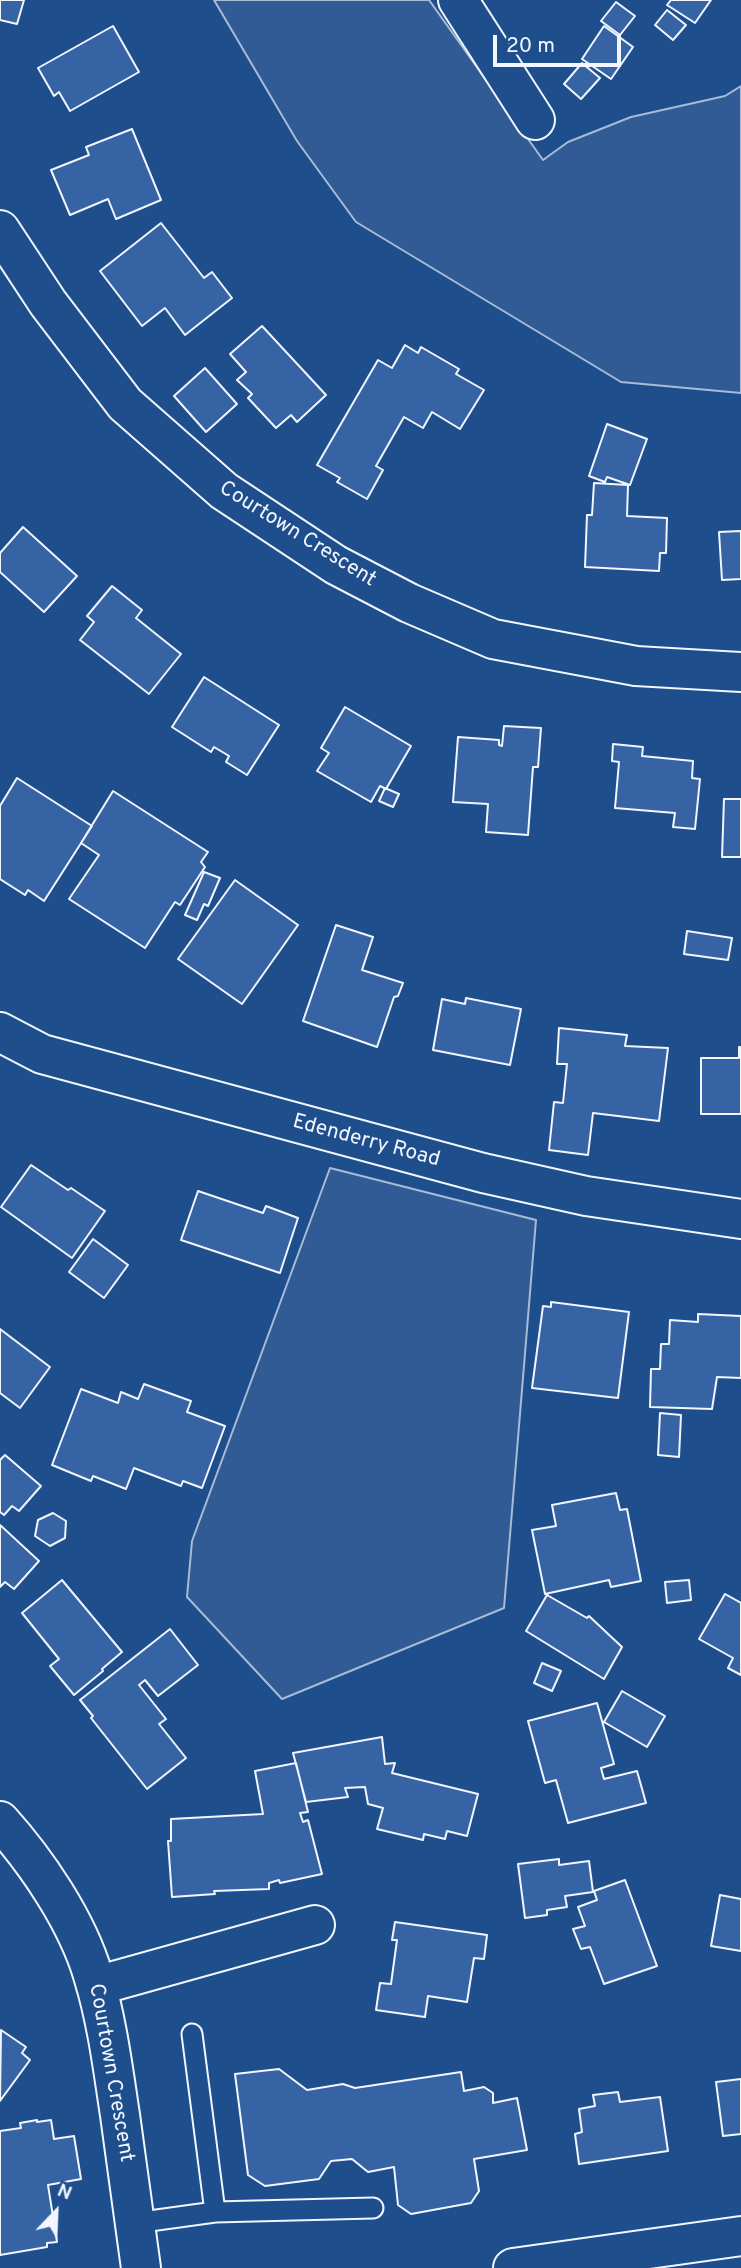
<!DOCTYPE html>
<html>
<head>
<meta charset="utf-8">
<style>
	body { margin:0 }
	#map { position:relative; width:741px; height:2268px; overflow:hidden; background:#1f4e8c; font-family:Overpass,sans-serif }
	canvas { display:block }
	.north { position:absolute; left:21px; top:2177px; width:70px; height:70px; -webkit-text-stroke:5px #1f4e8c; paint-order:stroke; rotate:23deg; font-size:19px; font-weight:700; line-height:28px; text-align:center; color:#f2f6ff }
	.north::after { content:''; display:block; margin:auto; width:24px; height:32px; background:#f2f6ff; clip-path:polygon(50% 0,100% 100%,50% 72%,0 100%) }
	.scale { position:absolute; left:493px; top:35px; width:128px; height:32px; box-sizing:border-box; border:4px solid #f2f6ff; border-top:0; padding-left:9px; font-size:21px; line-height:24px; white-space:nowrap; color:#f2f6ff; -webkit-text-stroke:5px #1f4e8c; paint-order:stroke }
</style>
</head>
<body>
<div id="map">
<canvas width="741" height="2268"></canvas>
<div class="north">N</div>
<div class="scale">20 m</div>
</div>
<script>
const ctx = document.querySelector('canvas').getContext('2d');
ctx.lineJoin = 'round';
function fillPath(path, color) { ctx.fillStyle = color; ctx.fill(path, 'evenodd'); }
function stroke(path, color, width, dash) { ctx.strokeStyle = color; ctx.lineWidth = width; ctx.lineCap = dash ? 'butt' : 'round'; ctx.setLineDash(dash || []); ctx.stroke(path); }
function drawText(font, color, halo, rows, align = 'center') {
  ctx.font = font + ' Overpass,sans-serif'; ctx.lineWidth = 5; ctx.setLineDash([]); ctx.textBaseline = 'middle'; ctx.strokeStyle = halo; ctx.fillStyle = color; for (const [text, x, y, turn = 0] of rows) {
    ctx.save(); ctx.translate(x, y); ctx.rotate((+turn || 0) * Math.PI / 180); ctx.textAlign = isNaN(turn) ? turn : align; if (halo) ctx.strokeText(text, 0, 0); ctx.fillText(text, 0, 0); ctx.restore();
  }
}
const built = new Path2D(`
	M 214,0 L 429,0 L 543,160 L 568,142 L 631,117 L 725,96 L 741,86 L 741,393 L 621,382 L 356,222 L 297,141 Z
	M 330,1168 L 536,1220 L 504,1608 L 282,1699 L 187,1597 L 192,1541 Z`);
const building = new Path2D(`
	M 0,0 L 24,0 L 17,24 L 0,20 Z
	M 671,0 L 711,0 L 695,23 L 667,5 Z
	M 616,2 L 635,16 L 620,35 L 601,21 Z
	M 667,10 L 686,25 L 673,40 L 655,25 Z
	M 113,26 L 139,72 L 70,111 L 59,92 L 54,96 L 38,68 Z
	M 604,26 L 633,47 L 611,79 L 582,59 Z
	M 582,63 L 600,78 L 581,99 L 564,84 Z
	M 132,129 L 161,200 L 116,219 L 108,199 L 70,215 L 51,170 L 89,155 L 86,147 Z
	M 161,223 L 204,278 L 212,272 L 232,298 L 185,335 L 165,308 L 142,326 L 100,271 Z
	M 262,326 L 326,395 L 297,422 L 291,415 L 276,428 L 248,398 L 252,394 L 237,380 L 246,372 L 230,354 Z
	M 405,345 L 418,353 L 421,347 L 459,369 L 456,374 L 484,390 L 460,429 L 432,412 L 423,428 L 404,417 L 376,466 L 383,470 L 367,499 L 337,482 L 340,478 L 317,465 L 378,360 L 392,368 Z
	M 205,368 L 237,404 L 206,432 L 174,396 Z
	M 607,424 L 647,439 L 630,485 L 607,477 L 605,482 L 589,476 Z
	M 594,483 L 628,485 L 627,516 L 667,518 L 666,553 L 660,553 L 659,571 L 585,567 L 587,515 L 592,515 Z
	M 23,527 L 77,576 L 44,612 L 0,572 L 0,553 Z
	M 741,531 L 741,579 L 722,580 L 719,532 Z
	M 112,586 L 142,610 L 136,618 L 181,654 L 149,694 L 80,640 L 94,622 L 87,616 Z
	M 204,677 L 279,725 L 247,775 L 226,762 L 229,756 L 214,747 L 211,752 L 172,727 Z
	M 345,707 L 411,746 L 386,789 L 380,786 L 371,802 L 317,771 L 329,753 L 321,748 Z
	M 504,726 L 541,728 L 538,767 L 533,767 L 528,835 L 486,832 L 488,804 L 453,802 L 458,737 L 499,740 L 499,745 L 502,746 Z
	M 613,744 L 643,747 L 642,756 L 693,761 L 692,778 L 700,779 L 695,829 L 673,827 L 675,813 L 615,808 L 619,762 L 612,761 Z
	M 17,778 L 92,826 L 44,901 L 28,890 L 25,895 L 0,879 L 0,806 Z
	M 385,788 L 399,794 L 393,807 L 379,801 Z
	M 113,791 L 208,852 L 201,862 L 205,867 L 180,905 L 175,902 L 145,948 L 69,899 L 99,855 L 81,843 Z
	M 724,799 L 741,799 L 741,857 L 722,857 Z
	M 204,872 L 220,878 L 208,906 L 204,904 L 197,920 L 185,915 Z
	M 235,880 L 298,925 L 242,1004 L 178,959 Z
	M 336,925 L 373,937 L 362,970 L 403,983 L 398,996 L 394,997 L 377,1047 L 303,1021 Z
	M 687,931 L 732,938 L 728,960 L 684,954 Z
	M 466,998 L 521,1009 L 510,1065 L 433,1050 L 442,999 L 465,1004 Z
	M 559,1028 L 627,1035 L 625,1046 L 668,1048 L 659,1121 L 593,1113 L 588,1155 L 549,1150 L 554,1102 L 563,1103 L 567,1064 L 557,1064 Z
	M 739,1047 L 741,1047 L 741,1114 L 701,1114 L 701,1058 L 739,1058 Z
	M 31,1165 L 68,1190 L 71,1188 L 105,1211 L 72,1258 L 1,1207 Z
	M 198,1191 L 263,1213 L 266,1206 L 298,1218 L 280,1273 L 181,1240 Z
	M 93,1239 L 128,1265 L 104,1298 L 69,1272 Z
	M 551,1302 L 629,1312 L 618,1398 L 532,1388 L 543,1306 L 551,1307 Z
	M 698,1314 L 741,1316 L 741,1378 L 717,1377 L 712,1409 L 650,1407 L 651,1369 L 660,1369 L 661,1344 L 669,1344 L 670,1320 L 698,1322 Z
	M 0,1329 L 50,1367 L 20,1408 L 0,1393 Z
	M 144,1384 L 191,1401 L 187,1412 L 225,1426 L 202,1488 L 183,1481 L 181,1486 L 134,1468 L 126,1489 L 93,1476 L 91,1481 L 52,1465 L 81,1389 L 118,1403 L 121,1392 L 138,1399 Z
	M 660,1413 L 681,1415 L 679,1457 L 658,1455 Z
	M 5,1455 L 41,1486 L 19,1511 L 12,1506 L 4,1515 L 0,1512 L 0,1460 Z
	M 616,1493 L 620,1510 L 627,1509 L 641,1581 L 611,1587 L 609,1580 L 545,1594 L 532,1530 L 556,1526 L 552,1505 Z
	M 53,1513 L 66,1521 L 65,1538 L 50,1546 L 35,1536 L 38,1520 Z
	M 0,1525 L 39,1561 L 14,1589 L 5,1582 L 0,1587 Z
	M 62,1580 L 122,1652 L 102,1669 L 103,1671 L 74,1695 L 50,1666 L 59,1659 L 22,1613 Z
	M 689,1580 L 691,1600 L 667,1603 L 665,1582 Z
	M 725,1594 L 741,1603 L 741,1675 L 728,1668 L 733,1658 L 699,1639 Z
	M 547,1595 L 587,1618 L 589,1616 L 622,1647 L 604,1679 L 526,1631 Z
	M 170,1629 L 198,1665 L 158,1696 L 145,1680 L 139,1685 L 166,1719 L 159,1724 L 186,1758 L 147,1789 L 91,1718 L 93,1716 L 80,1700 Z
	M 542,1663 L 561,1671 L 552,1691 L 534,1683 Z
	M 622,1691 L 665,1716 L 647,1747 L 604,1722 Z
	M 597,1703 L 614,1764 L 601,1768 L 604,1779 L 637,1771 L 646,1803 L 568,1823 L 556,1780 L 545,1783 L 528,1721 Z
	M 382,1737 L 385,1764 L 395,1763 L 392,1773 L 478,1794 L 467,1836 L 447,1831 L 445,1839 L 424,1834 L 423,1840 L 377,1829 L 383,1808 L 368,1804 L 365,1787 L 345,1788 L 348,1797 L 306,1802 L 293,1753 Z
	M 296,1763 L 308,1812 L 300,1813 L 303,1822 L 308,1820 L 322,1874 L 280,1883 L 279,1880 L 269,1883 L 269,1889 L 214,1891 L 215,1894 L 172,1897 L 168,1841 L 171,1841 L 171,1819 L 263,1814 L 255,1771 Z
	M 559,1859 L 559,1865 L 589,1861 L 593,1892 L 565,1896 L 567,1907 L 547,1910 L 547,1915 L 525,1918 L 518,1864 Z
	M 625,1880 L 657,1966 L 604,1984 L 590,1947 L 581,1949 L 573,1929 L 585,1926 L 578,1907 L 597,1900 L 594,1891 Z
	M 720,1895 L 741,1899 L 741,1951 L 711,1946 Z
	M 395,1922 L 487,1935 L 484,1959 L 474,1958 L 467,2002 L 428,1996 L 425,2017 L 376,2010 L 380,1983 L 391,1984 L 397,1940 L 392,1940 Z
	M 1,2030 L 26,2047 L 22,2053 L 30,2060 L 0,2101 Z
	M 279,2069 L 307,2090 L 343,2084 L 355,2088 L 461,2072 L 464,2091 L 484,2087 L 493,2093 L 493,2103 L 517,2098 L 527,2150 L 474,2159 L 479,2191 L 471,2203 L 411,2214 L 398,2205 L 394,2167 L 368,2172 L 352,2159 L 331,2161 L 319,2179 L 265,2186 L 248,2175 L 235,2074 Z
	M 741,2079 L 741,2134 L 723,2136 L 716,2082 Z
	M 618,2092 L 620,2102 L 660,2097 L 668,2151 L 579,2164 L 575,2134 L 582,2132 L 579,2109 L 595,2106 L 593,2095 Z
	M 37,2120 L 37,2122 L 51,2120 L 54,2139 L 74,2136 L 81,2179 L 48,2185 L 57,2242 L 47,2243 L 47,2247 L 0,2255 L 0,2131 L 21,2128 L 20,2123 Z`);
const service = new Path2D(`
	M 192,2034 L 215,2212
	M 135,2223 L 215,2212 L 373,2208`);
const minor = new Path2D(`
	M 458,0 L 535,120
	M 0,230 L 48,303 L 125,404 L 224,491 L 336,565 L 409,603 L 493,639 L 636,666 L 741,672
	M 0,1032 L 42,1054 L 483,1173 L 586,1196 L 741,1219
	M 0,1821 C 37,1862 77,1921 93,1975 C 107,2020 113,2069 120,2115 C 127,2166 134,2217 141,2268
	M 96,1986 L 315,1925
	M 513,2268 L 741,2236`);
const streetNames = [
	["Courtown Crescent",297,535,32],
	["Edenderry Road",366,1142,15],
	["Courtown Crescent",110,2073,80]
];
fillPath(built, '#305b95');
stroke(built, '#a8bbd7', 2);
fillPath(building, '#3563a3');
stroke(building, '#f2f6ff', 2);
stroke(service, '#f2f6ff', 23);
stroke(minor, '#f2f6ff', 42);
stroke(service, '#1f4e8c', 19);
stroke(minor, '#1f4e8c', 38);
drawText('21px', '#f2f6ff', '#1f4e8c', streetNames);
</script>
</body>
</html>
